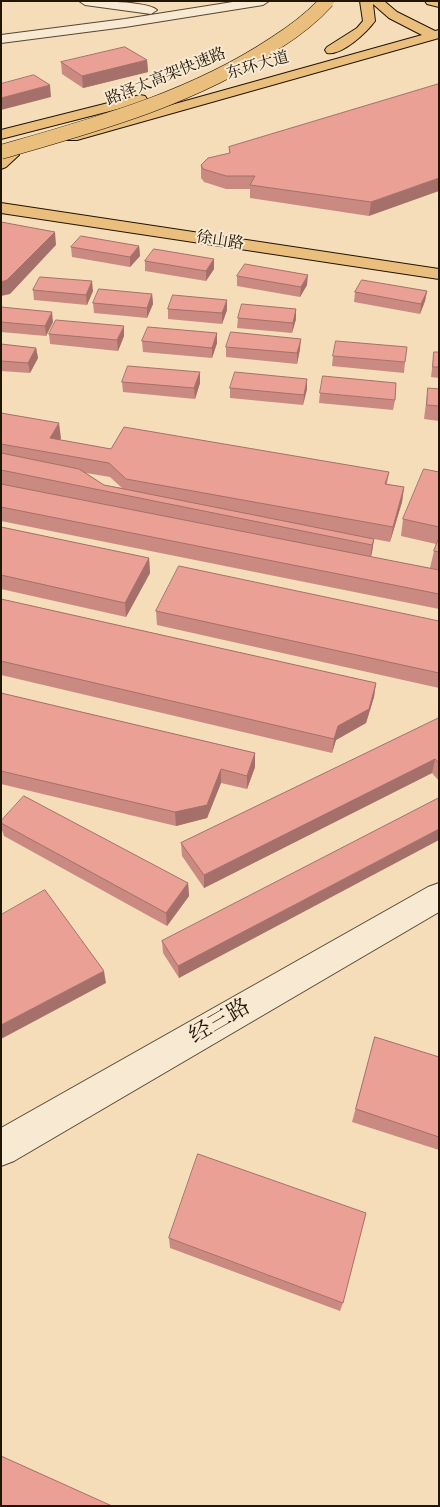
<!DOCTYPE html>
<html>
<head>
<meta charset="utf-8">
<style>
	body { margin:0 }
	#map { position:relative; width:440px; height:1507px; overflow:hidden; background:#f5ddba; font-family:"IM FELL Great Primer",serif }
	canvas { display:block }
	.frame { position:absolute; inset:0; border:2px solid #211504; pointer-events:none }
</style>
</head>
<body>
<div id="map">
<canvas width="440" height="1507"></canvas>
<div class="frame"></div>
</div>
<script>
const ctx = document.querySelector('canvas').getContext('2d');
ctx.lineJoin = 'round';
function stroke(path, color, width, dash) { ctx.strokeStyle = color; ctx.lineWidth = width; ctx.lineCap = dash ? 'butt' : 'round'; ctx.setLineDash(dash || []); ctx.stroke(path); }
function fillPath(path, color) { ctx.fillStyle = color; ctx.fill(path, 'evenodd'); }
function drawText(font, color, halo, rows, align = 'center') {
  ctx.font = font + ' "IM FELL Great Primer","Noto Serif SC",serif'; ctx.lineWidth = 4; ctx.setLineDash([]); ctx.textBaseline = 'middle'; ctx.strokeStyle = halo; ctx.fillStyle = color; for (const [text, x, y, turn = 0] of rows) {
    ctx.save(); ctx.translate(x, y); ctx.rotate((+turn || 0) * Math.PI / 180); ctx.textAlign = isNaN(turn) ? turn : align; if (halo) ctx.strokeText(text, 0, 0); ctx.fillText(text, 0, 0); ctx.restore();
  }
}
const minor = new Path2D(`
	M 79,1 C 94,1 148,1 157,10 L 151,14 L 85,5 Z
	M 239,1 L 269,1 L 263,5 L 125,27 L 1,43 L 1,35 L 125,19 Z
	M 439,883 L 439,912 L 14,1161 L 1,1166 L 1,1128 L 428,887 Z`);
const major = new Path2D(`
	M 360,1 L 384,1 L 397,12 L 435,31 L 439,30 L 439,38 L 77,140 L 67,140 L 65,137 L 67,134 L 422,35 L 389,18 L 373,4 L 375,21 C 367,32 342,56 327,53 L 325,50 L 327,47 L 357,28 L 363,21 Z
	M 425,1 L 439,1 L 439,7 L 427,4 Z
	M 140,95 L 145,96 L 147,99 L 145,102 L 1,139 L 1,130 Z
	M 11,150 L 16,152 L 19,155 L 6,167 L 1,169 L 1,156 Z
	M 1,203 L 439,269 L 439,279 L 1,213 Z`);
const highwayBridge = new Path2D(`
	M 1,152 C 95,125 191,99 274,44 C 293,32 312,18 327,1`);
const wall = new Path2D(`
	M 147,60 L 148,72 L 83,88 L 62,74 L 61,62 Z
	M 439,84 L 369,216 L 250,198 L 250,189 L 226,189 L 204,182 L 201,178 L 201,165 L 229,153 L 229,147 Z
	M 139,246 L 140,256 L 130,267 L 72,257 L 71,247 Z
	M 214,259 L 214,269 L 206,281 L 145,271 L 145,261 Z
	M 237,276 L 307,285 L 300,297 L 237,286 Z
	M 33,290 L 93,291 L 87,305 L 34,300 Z
	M 427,291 L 425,301 L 420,314 L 354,302 L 355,292 Z
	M 152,294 L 153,304 L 147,318 L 94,313 L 93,303 Z
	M 1,307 L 53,322 L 46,336 L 1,332 Z
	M 168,309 L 227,310 L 222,324 L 168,319 Z
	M 296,309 L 296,319 L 292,333 L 237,328 L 238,318 Z
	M 217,333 L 217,343 L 212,358 L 143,352 L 142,341 Z
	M 49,334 L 124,336 L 118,351 L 50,344 Z
	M 1,344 L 36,348 L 38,358 L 30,373 L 1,371 Z
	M 226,347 L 300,349 L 297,364 L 226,357 Z
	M 434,352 L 439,352 L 439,378 L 431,377 Z
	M 333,356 L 405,362 L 404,373 L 332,366 Z
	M 200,372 L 200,383 L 195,399 L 123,392 L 122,382 Z
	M 230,388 L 307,389 L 303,405 L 230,398 Z
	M 428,388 L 439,389 L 439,421 L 424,419 L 426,403 Z
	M 320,393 L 395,400 L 393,410 L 319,403 Z
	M 1,413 L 61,438 L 60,440 L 111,449 L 389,472 L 387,484 L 404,487 L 402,502 L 390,542 L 374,539 L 371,557 L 430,568 L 434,551 L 436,544 L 401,536 L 403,519 L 439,472 L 439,609 L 1,521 ZM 86,473 L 110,477 L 122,488 L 104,485 Z
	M 1,527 L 149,558 L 150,573 L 126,617 L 1,589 Z
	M 1,599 L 376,683 L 374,697 L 366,723 L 336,740 L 332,753 L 1,675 Z
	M 156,611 L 439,621 L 439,688 L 157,625 Z
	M 1,693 L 255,753 L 255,767 L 247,789 L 221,783 L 207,818 L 176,826 L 1,784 Z
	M 439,718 L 439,781 L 432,773 L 204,888 L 182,856 L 181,843 Z
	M 439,798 L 179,978 L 163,953 L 162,941 Z
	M 1,821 L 188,883 L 189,896 L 167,926 L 4,836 L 1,827 Z
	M 375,1037 L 439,1057 L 439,1150 L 352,1122 Z
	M 169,1238 L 343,1303 L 340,1311 L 170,1248 Z`);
const shadedWall = new Path2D(`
	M 147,60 L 148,72 L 83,88 L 82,76 Z
	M 50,85 L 51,97 L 1,110 L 1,98 Z
	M 439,178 L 439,191 L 369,216 L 371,202 Z
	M 55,232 L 56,245 L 10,294 L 1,296 L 1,282 Z
	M 139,246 L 140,256 L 130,267 L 130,257 Z
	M 214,259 L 214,269 L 206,281 L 206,271 Z
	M 308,275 L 307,285 L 300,297 L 301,287 Z
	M 92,281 L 93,291 L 87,305 L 86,295 Z
	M 427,291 L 425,301 L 420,314 L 421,304 Z
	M 152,294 L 153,304 L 147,318 L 147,308 Z
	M 227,300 L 227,310 L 222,324 L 222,313 Z
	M 296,309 L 296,319 L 292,333 L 293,323 Z
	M 52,312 L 53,322 L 46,336 L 45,326 Z
	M 124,326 L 124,336 L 118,351 L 117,340 Z
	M 217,333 L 217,343 L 212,358 L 212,348 Z
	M 301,339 L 300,349 L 297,364 L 297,353 Z
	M 36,348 L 38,358 L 30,373 L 28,363 Z
	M 200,372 L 200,383 L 195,399 L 194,388 Z
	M 307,379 L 307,389 L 303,405 L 304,395 Z
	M 59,423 L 61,438 L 52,452 L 50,438 Z
	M 404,487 L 402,502 L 390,542 L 393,527 Z
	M 374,539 L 372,553 L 370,559 L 372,545 Z
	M 149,558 L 150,573 L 126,617 L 125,603 Z
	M 376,683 L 374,697 L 366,723 L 336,740 L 332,753 L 334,739 L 338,726 Z
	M 255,753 L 255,767 L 247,789 L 247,776 Z
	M 435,759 L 432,773 L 204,888 L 204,875 Z
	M 221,769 L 221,783 L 207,818 L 176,826 L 175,812 Z
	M 439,829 L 439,840 L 179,978 L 178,966 Z
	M 188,883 L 189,896 L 167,926 L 166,913 Z
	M 104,971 L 106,983 L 1,1039 L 1,1025 Z`);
const building = new Path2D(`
	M 125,47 L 147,60 L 82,76 L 61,62 Z
	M 34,75 L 50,85 L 1,98 L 1,84 Z
	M 439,84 L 439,178 L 371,202 L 250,185 L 255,176 L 226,176 L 203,169 L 201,165 L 208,158 L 230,153 L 229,147 Z
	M 1,222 L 55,232 L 7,280 L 1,282 Z
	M 81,236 L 139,246 L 130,257 L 71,247 Z
	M 154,249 L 214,259 L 206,271 L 145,261 Z
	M 245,264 L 308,275 L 301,287 L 237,276 Z
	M 40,277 L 92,281 L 86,295 L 33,290 Z
	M 362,280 L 427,291 L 421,304 L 355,292 Z
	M 99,289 L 152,294 L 147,308 L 93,303 Z
	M 173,295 L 227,300 L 222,313 L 168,309 Z
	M 242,304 L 296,309 L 293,323 L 238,318 Z
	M 1,307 L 52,312 L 45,326 L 1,322 Z
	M 56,320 L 124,326 L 117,340 L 49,334 Z
	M 148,327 L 217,333 L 212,348 L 142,341 Z
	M 231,332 L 301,339 L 297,353 L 226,347 Z
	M 336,341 L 407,347 L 405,362 L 333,356 Z
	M 1,344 L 36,348 L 28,363 L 1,361 Z
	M 434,352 L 439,352 L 439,367 L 433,367 Z
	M 128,366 L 200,372 L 194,388 L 122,382 Z
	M 235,372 L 307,379 L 304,395 L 230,388 Z
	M 323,376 L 396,383 L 395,400 L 320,393 Z
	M 428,388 L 439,389 L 439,406 L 427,405 Z
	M 1,413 L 59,423 L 50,438 L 111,449 L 124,427 L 389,472 L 385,484 L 404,487 L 393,527 L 126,479 L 109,463 L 1,444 Z
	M 1,453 L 79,469 L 104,485 L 374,539 L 372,545 L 1,470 Z
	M 424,469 L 439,472 L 439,527 L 403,519 Z
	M 1,484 L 439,570 L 439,594 L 1,507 Z
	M 1,527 L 149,558 L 125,603 L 1,575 Z
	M 439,538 L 439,552 L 434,551 Z
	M 179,566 L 439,621 L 439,673 L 156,611 Z
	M 1,599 L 376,683 L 369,709 L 338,726 L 334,739 L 1,661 Z
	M 1,693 L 255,753 L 247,776 L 221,769 L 207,805 L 175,812 L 1,771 Z
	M 439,718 L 439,763 L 435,759 L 204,875 L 181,843 Z
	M 24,796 L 188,883 L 166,913 L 1,823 L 1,821 Z
	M 439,798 L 439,829 L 178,966 L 162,941 Z
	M 45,890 L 104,971 L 1,1025 L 1,915 Z
	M 375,1037 L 439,1057 L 439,1137 L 356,1109 Z
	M 198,1154 L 366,1213 L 343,1303 L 169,1238 Z
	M 1,1456 L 112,1506 L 1,1506 Z`);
const farStreetnames = [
	["东环大道",258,66,-16],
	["路泽太高架快速路",166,77,-22],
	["徐山路",220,241,9]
];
const nearStreetnames = [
	["经三路",220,1022,-30]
];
stroke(minor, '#564732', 2);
stroke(major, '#211504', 2);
fillPath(minor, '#f8e9d2');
fillPath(major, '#eabe7d');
stroke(highwayBridge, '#211504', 15, []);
stroke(highwayBridge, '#eabe7d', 14);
fillPath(wall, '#ca8a81');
fillPath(shadedWall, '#a47069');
fillPath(building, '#eba096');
stroke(building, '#a47069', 1);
drawText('16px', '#211504', '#f8e9d2', farStreetnames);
drawText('22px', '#211504', '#f8e9d2', nearStreetnames);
</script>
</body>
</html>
